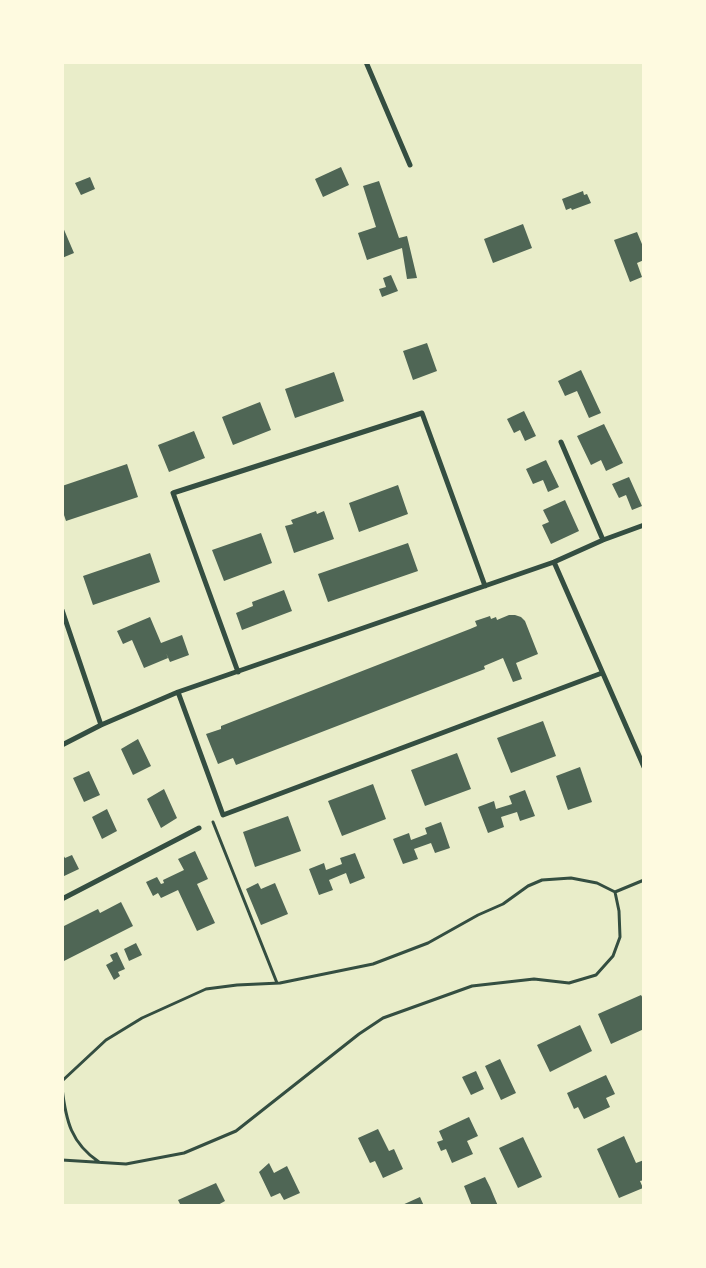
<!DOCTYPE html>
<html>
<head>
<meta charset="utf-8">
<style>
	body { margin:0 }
	#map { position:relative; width:706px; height:1268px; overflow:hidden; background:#e9edc9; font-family:Figtree,sans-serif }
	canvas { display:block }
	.frame { position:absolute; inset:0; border:64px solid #fefae0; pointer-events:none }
</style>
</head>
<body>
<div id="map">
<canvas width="706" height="1268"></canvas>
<div class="frame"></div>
</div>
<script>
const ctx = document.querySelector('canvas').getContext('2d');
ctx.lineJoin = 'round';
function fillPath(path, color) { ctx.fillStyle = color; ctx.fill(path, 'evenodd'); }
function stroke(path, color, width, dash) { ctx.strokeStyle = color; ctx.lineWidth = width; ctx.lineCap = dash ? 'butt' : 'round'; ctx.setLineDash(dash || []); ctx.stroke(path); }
const building = new Path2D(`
	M 341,167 L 349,185 L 323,197 L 315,179 Z
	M 90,177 L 95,189 L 81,195 L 75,183 Z
	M 379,181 L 399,238 L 407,236 L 417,278 L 407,279 L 402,248 L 367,260 L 358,233 L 376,227 L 363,186 Z
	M 583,191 L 584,195 L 587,194 L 591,203 L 572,210 L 571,208 L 566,210 L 562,199 Z
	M 523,224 L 532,248 L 493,263 L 484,239 Z
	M 62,225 L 74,253 L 62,258 Z
	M 637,232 L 644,249 L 644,260 L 637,263 L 642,277 L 630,282 L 614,240 Z
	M 391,275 L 398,291 L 382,297 L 379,289 L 386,287 L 383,278 Z
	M 427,343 L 437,371 L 413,380 L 403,351 Z
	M 581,370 L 601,413 L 589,418 L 577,391 L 565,396 L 558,381 Z
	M 334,372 L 344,401 L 295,418 L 285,389 Z
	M 260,402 L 271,430 L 233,445 L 222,417 Z
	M 524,411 L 536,436 L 525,441 L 520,430 L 514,433 L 507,419 Z
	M 604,424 L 623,463 L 606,471 L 601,460 L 591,465 L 577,436 Z
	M 194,431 L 205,458 L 169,472 L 158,445 Z
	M 546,460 L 559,487 L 548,492 L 543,480 L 533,484 L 526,469 Z
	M 127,464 L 138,497 L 66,521 L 62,509 L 62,486 Z
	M 629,477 L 642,506 L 632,510 L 626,495 L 619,498 L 612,484 Z
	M 398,485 L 408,514 L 359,532 L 349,503 Z
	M 565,500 L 579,531 L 551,544 L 542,525 L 549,522 L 543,510 Z
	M 316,511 L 317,514 L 324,511 L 334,539 L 294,553 L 285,526 L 293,524 L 291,520 Z
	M 261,533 L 272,563 L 224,581 L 212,550 Z
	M 408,543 L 418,571 L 328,602 L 318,574 Z
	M 150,553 L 160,582 L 93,605 L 83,576 Z
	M 284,590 L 292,611 L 242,630 L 236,613 L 253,606 L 252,602 Z
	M 509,615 L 515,615 L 521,617 L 525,621 L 538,654 L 516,663 L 522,679 L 513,682 L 503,658 L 484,666 L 485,669 L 236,765 L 233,758 L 218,764 L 206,734 L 221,729 L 221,726 L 470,629 L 477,626 L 475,621 L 490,616 L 491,619 L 496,617 L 497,620 Z
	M 150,617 L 161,643 L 182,635 L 189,655 L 170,662 L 166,653 L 168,658 L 144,668 L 132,640 L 123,644 L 117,631 Z
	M 543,721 L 556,756 L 511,773 L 497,738 Z
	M 138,739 L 151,766 L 133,775 L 121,749 Z
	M 457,753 L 471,789 L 425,806 L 411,770 Z
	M 580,767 L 592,802 L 568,810 L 556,776 Z
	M 89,771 L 100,795 L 84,802 L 73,778 Z
	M 373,784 L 386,819 L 342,836 L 328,801 Z
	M 164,789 L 177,818 L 161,828 L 147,799 Z
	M 525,790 L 535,816 L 520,821 L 517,812 L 501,817 L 504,827 L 488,833 L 478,807 L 494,801 L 496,809 L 512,804 L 509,796 Z
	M 107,809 L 117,831 L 102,839 L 92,817 Z
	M 288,816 L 301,851 L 255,867 L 243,832 Z
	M 441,822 L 450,848 L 435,853 L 431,843 L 414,849 L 418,859 L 403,864 L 393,839 L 409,833 L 411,840 L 427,834 L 425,828 Z
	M 195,851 L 208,879 L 197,884 L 215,923 L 197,931 L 178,890 L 161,898 L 158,893 L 153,896 L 146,882 L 157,877 L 161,884 L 164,883 L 163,880 L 184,870 L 178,859 Z
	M 62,853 L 65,858 L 72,855 L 79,869 L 62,877 Z
	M 355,853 L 365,878 L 350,884 L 346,873 L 329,880 L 333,890 L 319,895 L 309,869 L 324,863 L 326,870 L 342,864 L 340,858 Z
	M 258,883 L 261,889 L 275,883 L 288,914 L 261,925 L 246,889 Z
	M 121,902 L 133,926 L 62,962 L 62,927 L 98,909 L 100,913 Z
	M 136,943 L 142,955 L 129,961 L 124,949 Z
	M 117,952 L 125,969 L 118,972 L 120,976 L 114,980 L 106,965 L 113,961 L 110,955 Z
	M 641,995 L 644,1000 L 644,1029 L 611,1044 L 598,1014 Z
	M 580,1025 L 592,1051 L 550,1072 L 537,1045 Z
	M 500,1059 L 516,1093 L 501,1100 L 485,1066 Z
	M 476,1071 L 484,1089 L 471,1095 L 462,1077 Z
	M 606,1075 L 615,1094 L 606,1098 L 610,1107 L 584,1119 L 578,1107 L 574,1109 L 567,1093 Z
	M 469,1117 L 478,1136 L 467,1141 L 473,1154 L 452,1163 L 446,1149 L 441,1151 L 437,1142 L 443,1140 L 439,1131 Z
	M 378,1129 L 389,1151 L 394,1149 L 403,1169 L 383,1178 L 375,1161 L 370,1163 L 358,1138 Z
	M 624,1136 L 636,1163 L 644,1160 L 644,1180 L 640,1181 L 643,1188 L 619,1198 L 597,1149 Z
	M 523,1137 L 542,1177 L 518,1188 L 499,1148 Z
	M 269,1163 L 274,1173 L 287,1166 L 300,1193 L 284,1200 L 280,1193 L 271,1197 L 259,1172 Z
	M 485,1177 L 490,1187 L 498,1206 L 472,1206 L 464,1186 Z
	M 216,1183 L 225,1201 L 216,1206 L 181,1206 L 178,1200 Z
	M 420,1197 L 424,1206 L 400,1206 Z`);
const path = new Path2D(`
	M 213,822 L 277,983
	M 62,1081 L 106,1040 L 142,1018 L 206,989 L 237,985 L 280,983 L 373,964 L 428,943 L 478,915 L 503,904 L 528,886 L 542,880 L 571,878 L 597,883 L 615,892 L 644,880
	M 62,1088 C 66,1121 71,1143 99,1162
	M 62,1160 L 126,1164 L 184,1153 L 236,1131 L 359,1034 L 383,1018 L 472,986 L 534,979 L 569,983 L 596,975 L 613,956 L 620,937 L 619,911 L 615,892`);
const minor = new Path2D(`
	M 366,62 L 410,165
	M 561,442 L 603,540
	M 554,562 L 644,767
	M 62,610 L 101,725
	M 238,672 L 173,493 L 422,413 L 485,586
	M 178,692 L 223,815 L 602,673
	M 62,745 L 101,725 L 178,692 L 554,562 L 603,540 L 644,525
	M 62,899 L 199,828`);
fillPath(building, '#4f6655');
stroke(path, '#344e41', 3);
stroke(minor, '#344e41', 5);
</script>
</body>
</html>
